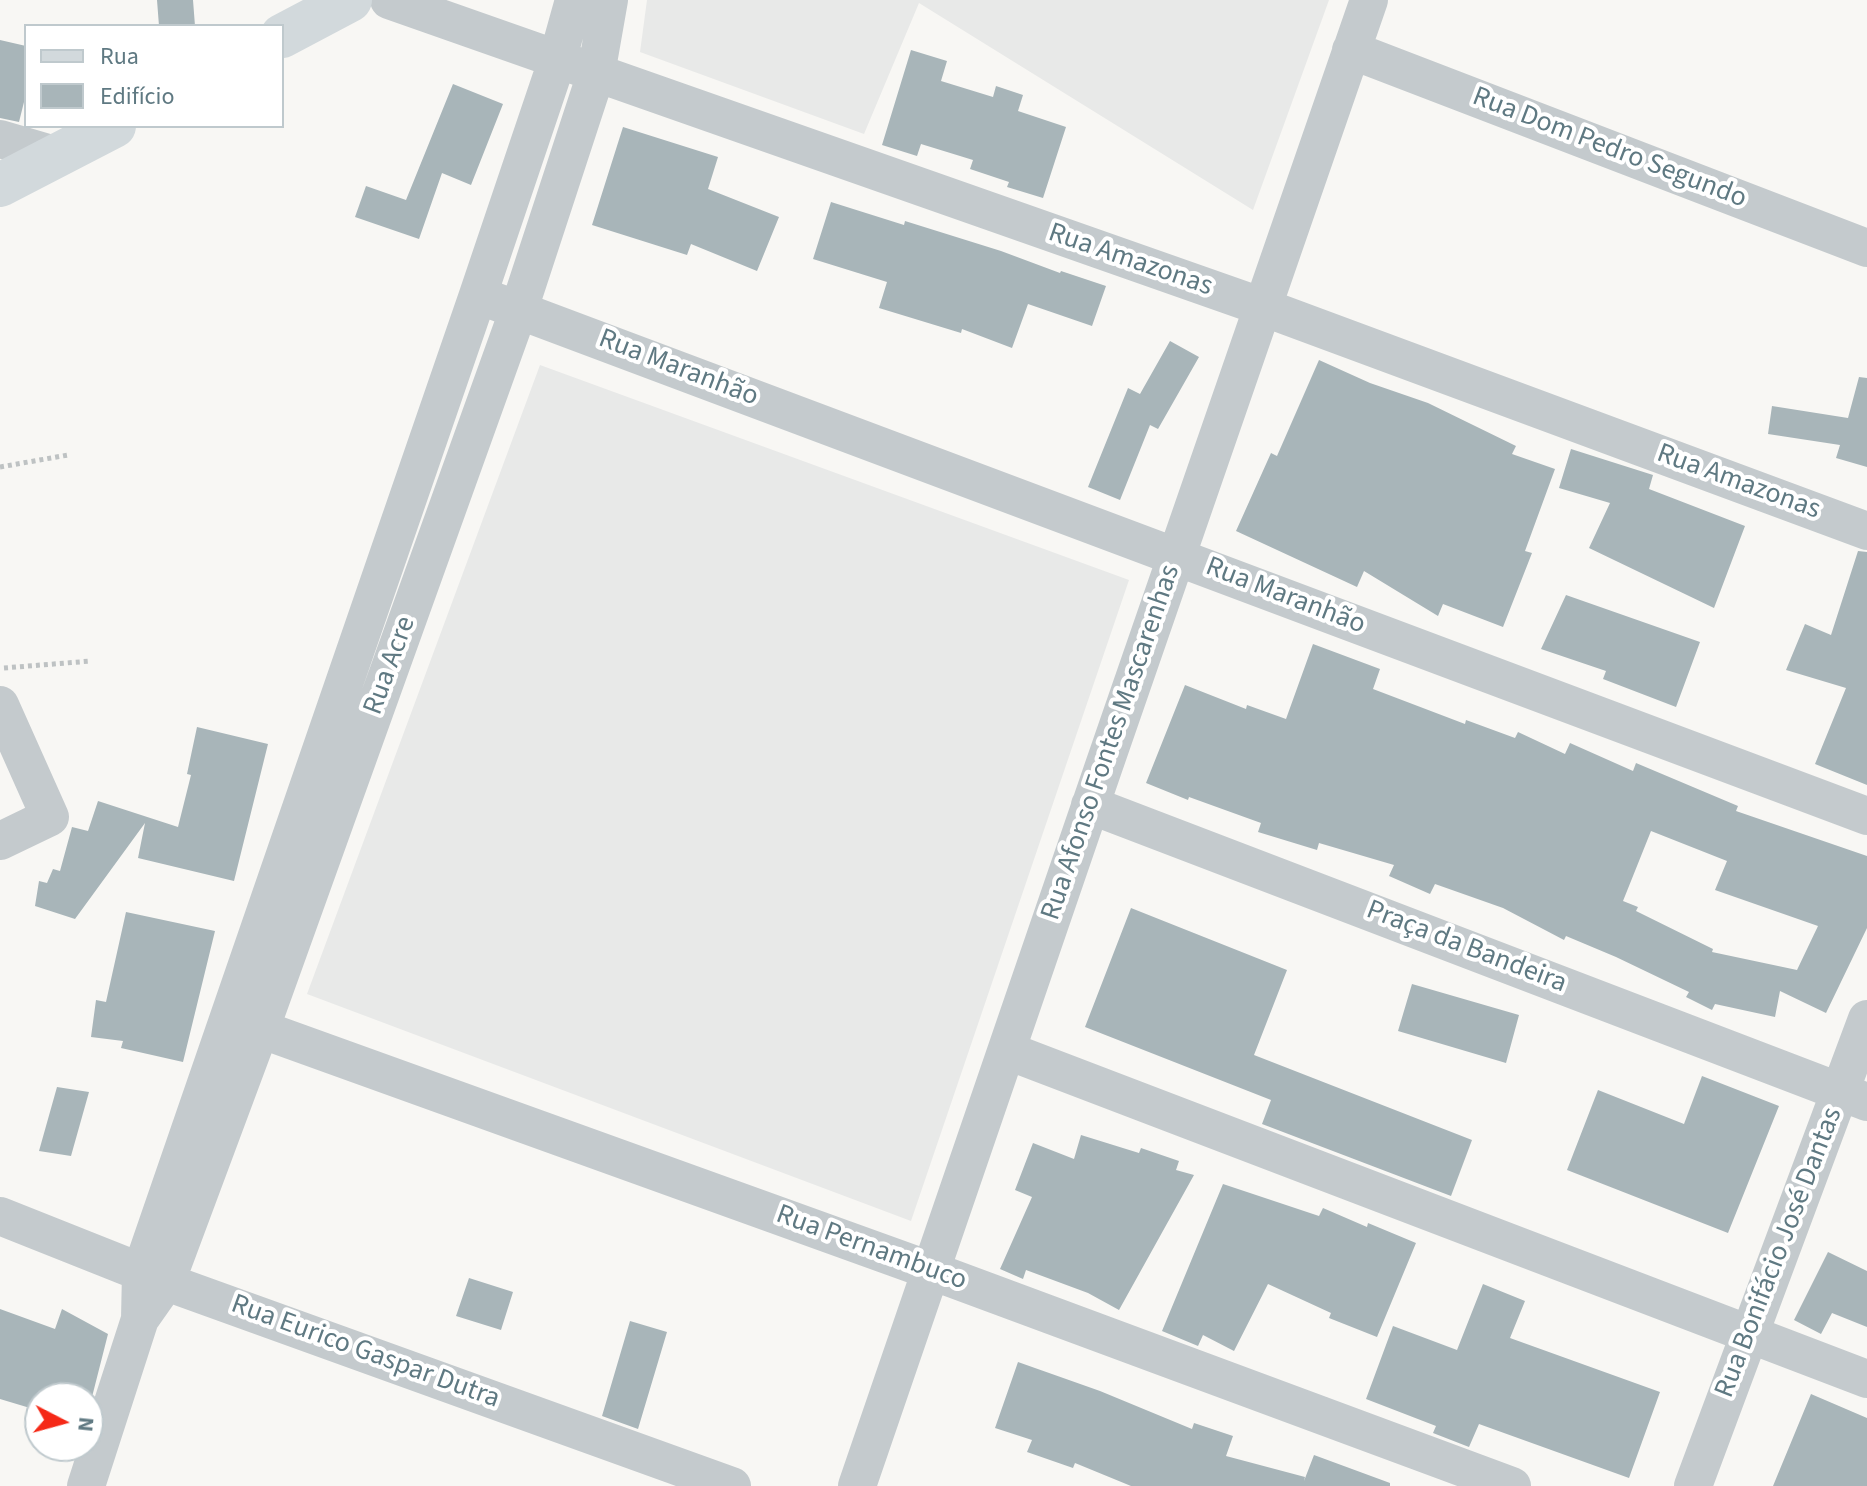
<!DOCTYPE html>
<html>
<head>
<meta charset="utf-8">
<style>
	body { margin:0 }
	#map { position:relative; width:1867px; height:1486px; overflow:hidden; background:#f8f7f4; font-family:"Source Sans 3",sans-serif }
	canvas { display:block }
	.legend { position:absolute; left:24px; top:24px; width:260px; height:104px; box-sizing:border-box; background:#fff; border:2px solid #bfc9cd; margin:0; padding:10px 14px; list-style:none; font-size:24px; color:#5f7982 }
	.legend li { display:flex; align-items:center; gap:16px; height:40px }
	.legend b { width:40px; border:2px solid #bfc9cd }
	.north { position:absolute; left:24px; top:1382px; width:80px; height:80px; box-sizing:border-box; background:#fff; border:2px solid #bfc9cd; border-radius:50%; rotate:96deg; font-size:22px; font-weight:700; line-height:32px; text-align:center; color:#5f7982 }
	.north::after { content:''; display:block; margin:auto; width:28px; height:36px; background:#f52917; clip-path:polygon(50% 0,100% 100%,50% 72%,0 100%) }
</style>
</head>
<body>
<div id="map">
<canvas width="1867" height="1486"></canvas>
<ul class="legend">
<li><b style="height:10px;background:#d2d9dc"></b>Rua</li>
<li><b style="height:22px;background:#a8b5b9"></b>Edifício</li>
</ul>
<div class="north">N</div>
</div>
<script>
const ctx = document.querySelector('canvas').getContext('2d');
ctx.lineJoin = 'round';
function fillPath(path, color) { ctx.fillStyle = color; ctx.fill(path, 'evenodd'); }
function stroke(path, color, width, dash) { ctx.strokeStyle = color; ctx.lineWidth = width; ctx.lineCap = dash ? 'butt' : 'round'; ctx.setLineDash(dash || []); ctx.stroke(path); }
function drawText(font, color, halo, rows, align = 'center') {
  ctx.font = font + ' "Source Sans 3",sans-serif'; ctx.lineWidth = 8; ctx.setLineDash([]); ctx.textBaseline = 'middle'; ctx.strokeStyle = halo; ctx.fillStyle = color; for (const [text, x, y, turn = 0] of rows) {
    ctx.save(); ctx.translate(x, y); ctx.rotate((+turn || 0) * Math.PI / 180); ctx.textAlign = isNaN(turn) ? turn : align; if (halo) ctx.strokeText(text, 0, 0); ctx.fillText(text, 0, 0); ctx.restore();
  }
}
const built = new Path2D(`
	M 647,0 L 1329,0 L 1253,210 L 919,3 L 864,134 L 640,52 Z
	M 540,365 L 1129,580 L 911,1221 L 307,994 Z`);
const building = new Path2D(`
	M 157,0 L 193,0 L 195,26 L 159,26 Z
	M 0,40 L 26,46 L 26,94 L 19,122 L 0,118 Z
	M 911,50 L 947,61 L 941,81 L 993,97 L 996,86 L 1023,95 L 1018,111 L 1066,127 L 1043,198 L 1007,187 L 1009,182 L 970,169 L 973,160 L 921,144 L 917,156 L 882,145 Z
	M 453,84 L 503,104 L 471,185 L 442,173 L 419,239 L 355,217 L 366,186 L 406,200 Z
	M 623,127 L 718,157 L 708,189 L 779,217 L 757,271 L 691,244 L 687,255 L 592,225 Z
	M 831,202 L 904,225 L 905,221 L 1001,251 L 1060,273 L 1061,271 L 1106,286 L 1092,326 L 1028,304 L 1012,348 L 962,329 L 961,333 L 879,308 L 887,282 L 813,259 Z
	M 1170,341 L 1199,357 L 1158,429 L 1150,425 L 1120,500 L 1088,487 L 1128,388 L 1140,394 Z
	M 1319,360 L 1370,383 L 1428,403 L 1516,446 L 1512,454 L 1555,469 L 1525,551 L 1532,553 L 1503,627 L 1443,604 L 1438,616 L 1364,571 L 1357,587 L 1236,531 L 1271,453 L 1277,456 Z
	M 1859,377 L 1867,378 L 1867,467 L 1836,458 L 1840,445 L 1768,434 L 1772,406 L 1848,418 Z
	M 1571,449 L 1653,475 L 1649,489 L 1745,526 L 1714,608 L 1589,548 L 1610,503 L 1559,488 Z
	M 1858,551 L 1867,552 L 1867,785 L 1815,764 L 1846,688 L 1786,670 L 1805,624 L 1831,635 Z
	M 1566,595 L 1700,642 L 1676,707 L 1603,679 L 1606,671 L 1541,649 Z
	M 1313,644 L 1380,669 L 1373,689 L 1465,724 L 1466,720 L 1515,738 L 1518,732 L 1565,754 L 1570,743 L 1633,771 L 1636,763 L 1738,806 L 1736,811 L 1867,856 L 1867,928 L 1826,1013 L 1780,991 L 1775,1017 L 1715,1004 L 1712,1010 L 1686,997 L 1689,992 L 1616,957 L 1566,936 L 1564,940 L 1503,908 L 1435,884 L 1430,894 L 1389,876 L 1394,865 L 1319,843 L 1317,850 L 1258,832 L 1261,823 L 1189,797 L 1188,800 L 1146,783 L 1185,685 L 1246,709 L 1247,705 L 1286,719 ZM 1651,831 L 1727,861 L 1715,890 L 1818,926 L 1797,970 L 1712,952 L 1713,949 L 1636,911 L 1638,907 L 1623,901 Z
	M 197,727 L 268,744 L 234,881 L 138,858 L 145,823 L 75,919 L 35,906 L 39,881 L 47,883 L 53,869 L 60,871 L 72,827 L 88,831 L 98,801 L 178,827 L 191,775 L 187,774 Z
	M 1131,908 L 1287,970 L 1254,1055 L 1472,1140 L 1451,1196 L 1262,1124 L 1271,1100 L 1085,1027 Z
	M 126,912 L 215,931 L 183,1062 L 121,1048 L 123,1041 L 91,1037 L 96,1000 L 106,1002 Z
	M 1412,984 L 1519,1015 L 1506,1063 L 1398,1031 Z
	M 1702,1076 L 1779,1106 L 1728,1233 L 1567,1170 L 1598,1090 L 1684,1124 Z
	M 57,1087 L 89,1092 L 71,1156 L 39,1151 Z
	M 1081,1135 L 1139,1153 L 1141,1148 L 1179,1161 L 1176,1170 L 1194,1175 L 1119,1310 L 1088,1293 L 1026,1270 L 1023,1279 L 1000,1269 L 1032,1197 L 1015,1190 L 1033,1143 L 1074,1159 Z
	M 1223,1184 L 1319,1216 L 1323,1208 L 1367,1227 L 1368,1223 L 1416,1243 L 1377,1337 L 1329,1318 L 1331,1313 L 1268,1284 L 1234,1351 L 1203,1335 L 1198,1346 L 1162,1331 Z
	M 1828,1252 L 1867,1271 L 1867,1327 L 1832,1313 L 1821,1334 L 1794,1320 Z
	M 469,1278 L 513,1292 L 501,1330 L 456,1316 Z
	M 1483,1284 L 1525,1301 L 1510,1338 L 1660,1392 L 1629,1478 L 1479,1424 L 1469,1447 L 1433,1433 L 1436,1426 L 1366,1399 L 1393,1326 L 1457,1350 Z
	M 0,1309 L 55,1329 L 62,1309 L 108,1334 L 92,1397 L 88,1400 L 40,1398 L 40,1411 L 0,1399 Z
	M 630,1321 L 667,1332 L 638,1429 L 602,1416 Z
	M 1018,1362 L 1100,1391 L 1192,1429 L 1194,1423 L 1233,1436 L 1226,1456 L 1305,1477 L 1304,1481 L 1314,1455 L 1390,1483 L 1390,1486 L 1131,1486 L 1075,1463 L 1073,1468 L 1027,1452 L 1032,1440 L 995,1428 Z
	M 1811,1394 L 1867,1418 L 1867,1486 L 1773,1486 Z`);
const path = new Path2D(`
	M 0,467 L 68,455
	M 4,668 L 91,661`);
const minor = new Path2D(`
	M 389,0 L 1260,306 L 1867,531
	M 1351,50 L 1867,248
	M 0,139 L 58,156
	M 478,295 L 1867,816
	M 0,705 L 50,817 L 0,841
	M 1090,805 L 1867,1102
	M 238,1021 L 932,1271 L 1512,1486
	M 1008,1051 L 1867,1379
	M 0,1216 L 166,1282 L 732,1486
	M 140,1319 L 141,1272 L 478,295 L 557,61 L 574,0
	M 86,1486 L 140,1319 L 166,1282 L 261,1027 L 519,309 L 596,74 L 609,0
	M 857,1486 C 1029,991 1194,494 1369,0
	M 1693,1486 L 1867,1019`);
const major = new Path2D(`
	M 282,36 L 350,0
	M 0,185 L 114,126`);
const streetNames = [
	["Rua Dom Pedro Segundo",1609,149,21],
	["Rua Amazonas",1130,261,19],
	["Rua Maranhão",678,369,21],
	["Rua Amazonas",1738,483,20],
	["Rua Maranhão",1285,597,21],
	["Rua Acre",391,666,-70],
	["Rua Afonso Fontes Mascarenhas",1112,743,-71],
	["Praça da Bandeira",1466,948,21],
	["Rua Pernambuco",871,1249,20],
	["Rua Bonifácio José Dantas",1780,1253,-69],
	["Rua Eurico Gaspar Dutra",365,1353,20]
];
fillPath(built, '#e8e9e8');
fillPath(building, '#a8b5b9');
stroke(path, '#bec2c3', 5, [4, 4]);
stroke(minor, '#c4cacd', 38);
stroke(major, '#d2d9dc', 44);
drawText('28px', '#5f7982', '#fff', streetNames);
</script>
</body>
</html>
